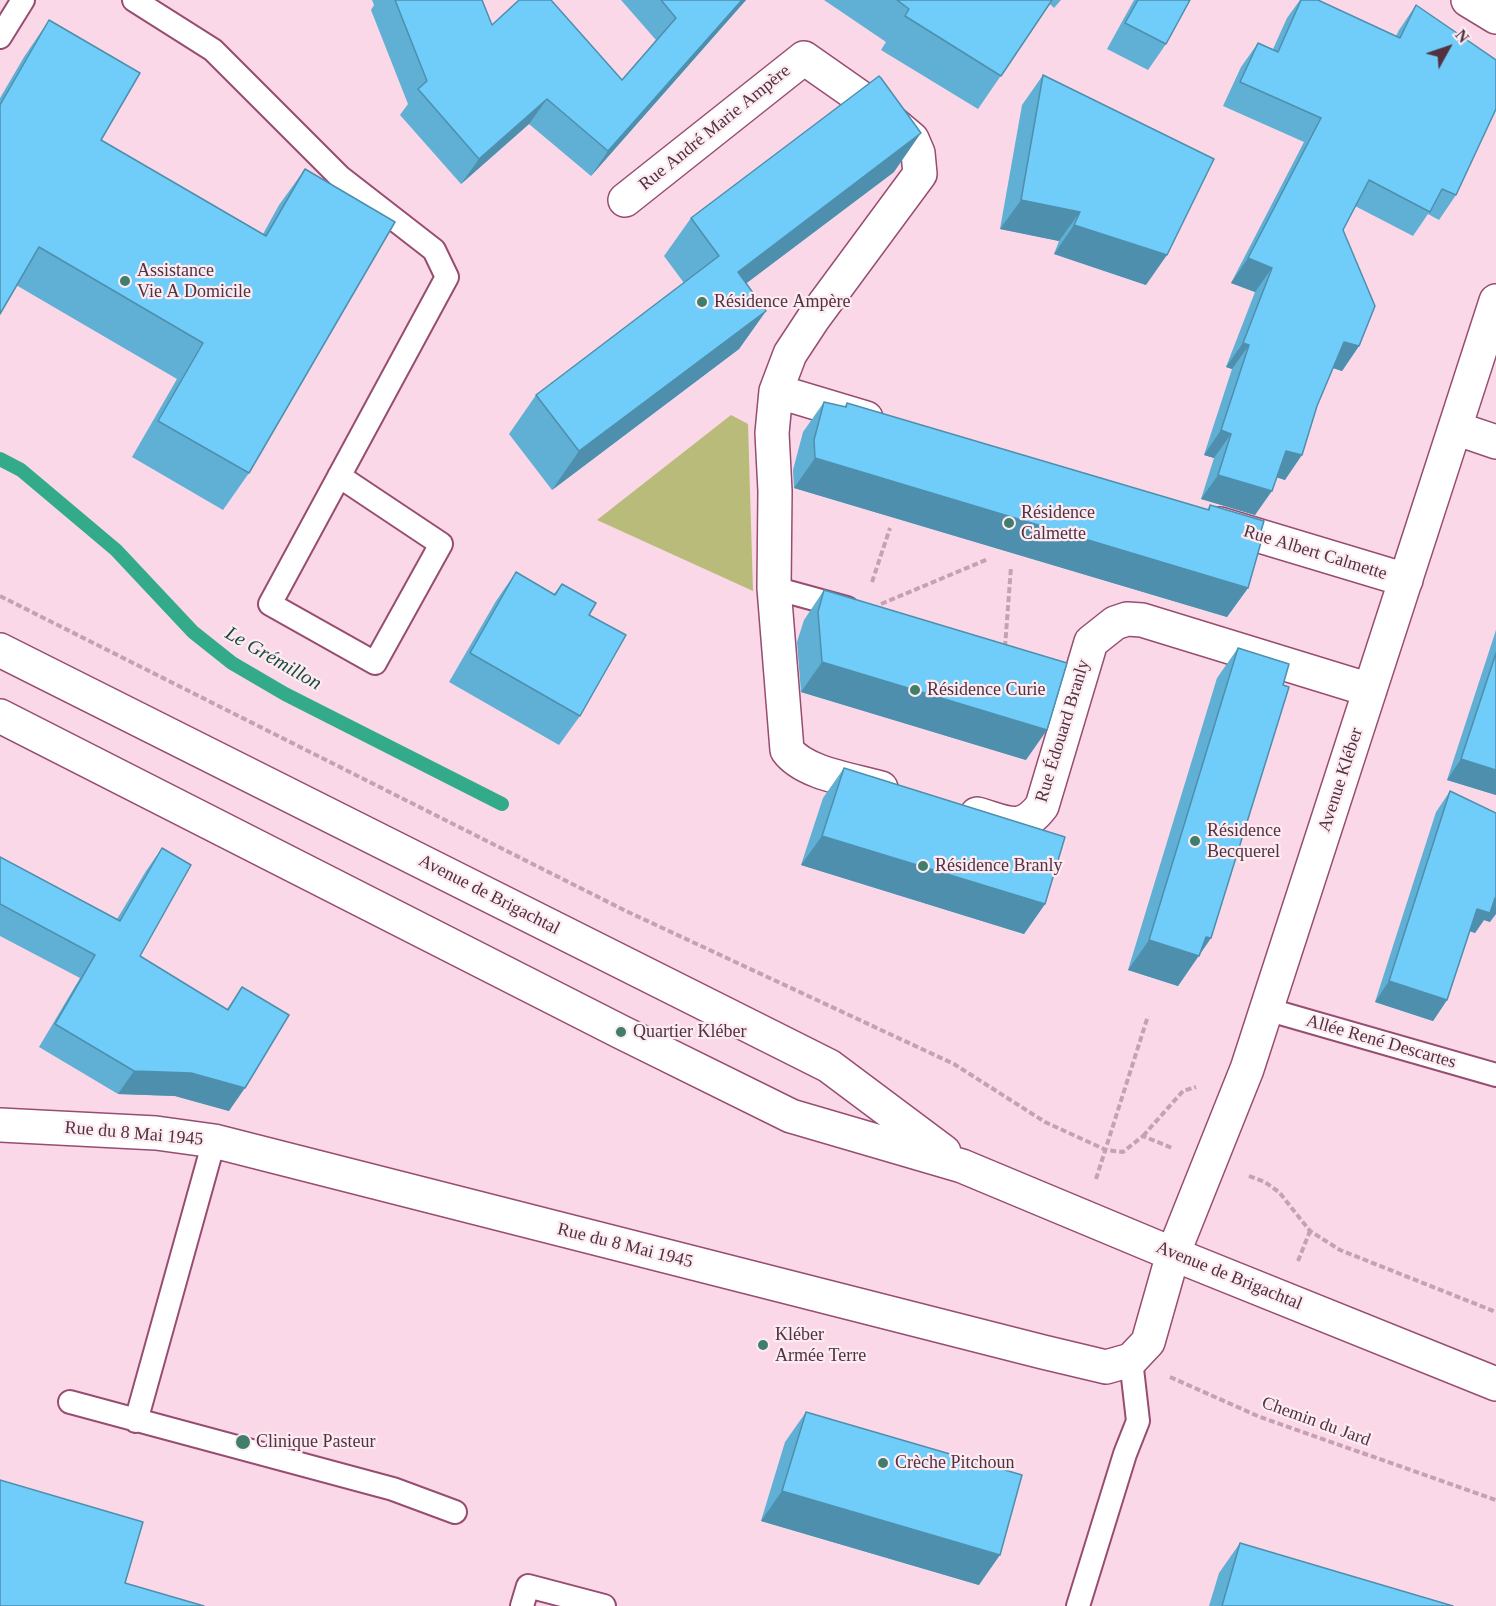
<!DOCTYPE html>
<html>
<head>
<meta charset="utf-8">
<style>
	body { margin:0 }
	#map { position:relative; width:1496px; height:1606px; overflow:hidden; background:#fbd8e7; font-family:"Times New Roman",serif }
	canvas { display:block }
	.north { position:absolute; left:1418px; top:18px; width:60px; height:60px; -webkit-text-stroke:4px #fdebf2; paint-order:stroke; rotate:50deg; font-size:16px; font-weight:700; line-height:24px; text-align:center; color:#523140 }
	.north::after { content:''; display:block; margin:auto; width:21px; height:27px; background:#523140; clip-path:polygon(50% 0,100% 100%,50% 72%,0 100%) }
</style>
</head>
<body>
<div id="map">
<canvas width="1496" height="1606"></canvas>
<div class="north">N</div>
</div>
<script>
const ctx = document.querySelector('canvas').getContext('2d');
ctx.lineJoin = 'round';
function fillPath(path, color) { ctx.fillStyle = color; ctx.fill(path, 'evenodd'); }
function stroke(path, color, width, dash) { ctx.strokeStyle = color; ctx.lineWidth = width; ctx.lineCap = dash ? 'butt' : 'round'; ctx.setLineDash(dash || []); ctx.stroke(path); }
function drawText(font, color, halo, rows, align = 'center') {
  ctx.font = font + ' "Times New Roman",serif'; ctx.lineWidth = 4.5; ctx.setLineDash([]); ctx.textBaseline = 'middle'; ctx.strokeStyle = halo; ctx.fillStyle = color; for (const [text, x, y, turn = 0] of rows) {
    ctx.save(); ctx.translate(x, y); ctx.rotate((+turn || 0) * Math.PI / 180); ctx.textAlign = isNaN(turn) ? turn : align; if (halo) ctx.strokeText(text, 0, 0); ctx.fillText(text, 0, 0); ctx.restore();
  }
}
const green = new Path2D(`
	M 731,415 L 748,424 L 753,591 L 597,520 Z`);
const stream = new Path2D(`
	M 0,459 L 21,470 L 116,550 L 193,632 L 232,663 L 285,694 L 502,804`);
const path = new Path2D(`
	M 872,582 L 890,528
	M 0,596 L 626,911 L 954,1064 L 1045,1122 L 1106,1150 L 1123,1152 L 1143,1136 L 1172,1148
	M 881,604 L 988,559
	M 1005,647 L 1011,567
	M 1143,1136 L 1183,1091 L 1196,1087
	M 1249,1176 L 1265,1182 L 1279,1192 L 1310,1231 L 1340,1250 L 1496,1312
	M 1096,1179 L 1148,1016
	M 1298,1261 L 1310,1231
	M 1170,1377 L 1260,1417 L 1496,1500`);
const lane = new Path2D(`
	M 134,0 L 213,50 L 340,177 L 434,250 L 447,277 L 270,604 L 375,663 L 441,544 L 339,476
	M 0,37 L 23,0
	M 774,588 L 847,608
	M 1266,1009 L 1496,1075
	M 70,1402 L 393,1489 L 455,1512
	M 136,1421 L 214,1141
	M 522,1606 L 528,1586 L 604,1606
	M 1078,1606 L 1125,1454 L 1138,1421 L 1131,1360`);
const street = new Path2D(`
	M 625,200 L 804,58 L 874,107 L 912,139 L 918,153 L 920,174 L 813,319 L 790,354 L 776,391 L 772,433 L 775,491 L 774,588 L 787,750 C 804,774 854,780 881,788
	M 776,391 L 866,418
	M 1455,428 L 1496,442
	M 1220,524 L 1406,580
	M 977,814 C 1006,822 1021,834 1042,806 L 1091,642 L 1115,623 L 1127,619 L 1142,620 L 1370,690
	M 0,1125 L 156,1133 L 214,1141 L 1043,1352 L 1106,1367 L 1131,1360 L 1148,1342 L 1173,1254 L 1247,1069 L 1496,301`);
const secondary = new Path2D(`
	M 1468,0 L 1496,17
	M 0,650 L 829,1066 L 944,1152
	M 0,716 L 621,1032 L 791,1116 L 962,1166 L 1173,1254 L 1496,1384`);
const wall = new Path2D(`
	M 372,0 L 482,0 L 492,25 L 622,80 L 656,40 L 621,0 L 746,0 L 591,176 L 529,124 L 461,184 L 400,115 L 408,104 L 371,10 L 374,5 Z
	M 824,0 L 1061,0 L 1054,8 L 1050,4 L 978,109 L 881,50 L 886,42 Z
	M 1134,0 L 1190,0 L 1166,44 L 1148,70 L 1107,49 Z
	M 1300,0 L 1318,0 L 1396,36 L 1399,30 L 1416,5 L 1456,195 L 1439,220 L 1428,214 L 1413,236 L 1355,206 L 1343,230 L 1359,346 L 1342,371 L 1333,368 L 1285,480 L 1277,477 L 1255,515 L 1201,499 L 1214,458 L 1204,455 L 1232,369 L 1226,367 L 1255,292 L 1231,283 L 1304,142 L 1223,106 L 1241,67 L 1258,43 L 1273,49 L 1287,18 Z
	M 49,20 L 101,140 L 263,234 L 279,205 L 305,169 L 249,473 L 223,510 L 132,457 L 177,379 L 16,285 L 0,314 L 0,98 L 24,57 Z
	M 1043,75 L 1146,285 L 1054,254 L 1059,241 L 1000,229 L 1022,105 Z
	M 894,172 L 746,283 L 766,311 L 739,349 L 552,490 L 509,434 L 536,395 L 684,283 L 664,256 L 691,218 Z
	M 824,402 L 844,407 L 847,403 L 1207,510 L 1210,505 L 1261,531 L 1248,588 L 1227,617 L 794,488 L 793,470 L 803,432 Z
	M 516,572 L 554,594 L 562,584 L 589,615 L 580,716 L 559,745 L 449,682 L 496,601 Z
	M 824,590 L 1026,760 L 801,692 L 797,642 L 804,620 Z
	M 1496,630 L 1496,795 L 1447,780 Z
	M 1238,648 L 1211,938 L 1178,986 L 1128,970 L 1217,678 Z
	M 844,768 L 1045,904 L 1024,934 L 801,865 L 823,798 Z
	M 1450,791 L 1490,922 L 1484,920 L 1475,933 L 1470,931 L 1447,1000 L 1433,1021 L 1375,1002 L 1436,812 Z
	M 162,848 L 140,956 L 227,1009 L 242,987 L 229,1111 L 175,1096 L 118,1094 L 39,1047 L 80,978 L 0,936 L 0,857 L 117,919 L 146,871 Z
	M 806,1412 L 979,1585 L 761,1521 L 785,1442 Z
	M 1240,1543 L 1453,1606 L 1209,1606 L 1219,1573 Z`);
const shadedWall = new Path2D(`
	M 742,0 L 746,0 L 591,176 L 608,151 Z
	M 547,99 L 529,124 L 461,184 L 479,159 Z
	M 921,133 L 894,172 L 711,310 L 738,272 Z
	M 1021,200 L 1080,212 L 1059,241 L 1000,229 Z
	M 1074,225 L 1167,255 L 1146,285 L 1054,254 Z
	M 1248,258 L 1272,268 L 1255,292 L 1231,283 Z
	M 766,311 L 739,349 L 552,490 L 579,451 Z
	M 1344,342 L 1359,346 L 1342,371 L 1327,366 Z
	M 1243,343 L 1249,345 L 1232,369 L 1226,367 Z
	M 1221,430 L 1231,434 L 1214,458 L 1204,455 Z
	M 1286,451 L 1302,455 L 1285,480 L 1269,475 Z
	M 815,458 L 1248,588 L 1227,617 L 794,488 Z
	M 1218,475 L 1272,491 L 1255,515 L 1201,499 Z
	M 822,662 L 1047,730 L 1026,760 L 801,692 Z
	M 1461,759 L 1496,770 L 1496,795 L 1447,780 Z
	M 822,836 L 1045,904 L 1024,934 L 801,865 Z
	M 1495,898 L 1496,899 L 1496,914 L 1490,922 L 1484,920 L 1475,933 L 1463,929 L 1477,909 Z
	M 1206,937 L 1211,938 L 1178,986 L 1128,970 L 1149,940 Z
	M 1389,981 L 1447,1000 L 1433,1021 L 1375,1002 Z
	M 134,1071 L 191,1073 L 245,1088 L 229,1111 L 175,1096 L 118,1094 Z
	M 782,1491 L 1000,1555 L 979,1585 L 761,1521 Z`);
const building = new Path2D(`
	M 395,0 L 482,0 L 492,25 L 519,0 L 551,0 L 622,80 L 676,18 L 661,0 L 742,0 L 608,151 L 547,99 L 479,159 L 418,89 L 427,81 Z
	M 897,0 L 1052,0 L 1001,76 L 905,16 L 909,9 Z
	M 1138,0 L 1190,0 L 1166,44 L 1125,23 Z
	M 1301,0 L 1318,0 L 1400,38 L 1416,5 L 1496,60 L 1496,109 L 1456,195 L 1442,189 L 1430,212 L 1369,180 L 1343,230 L 1375,306 L 1359,346 L 1344,342 L 1317,406 L 1302,455 L 1286,451 L 1272,491 L 1218,475 L 1231,434 L 1221,430 L 1249,345 L 1243,343 L 1272,268 L 1248,258 L 1321,118 L 1240,82 L 1258,43 L 1278,52 Z
	M 49,20 L 140,73 L 101,140 L 266,236 L 305,169 L 395,222 L 249,473 L 158,421 L 203,343 L 39,247 L 0,314 L 0,105 Z
	M 1043,75 L 1214,159 L 1167,255 L 1074,225 L 1080,212 L 1021,200 Z
	M 879,76 L 881,78 L 921,133 L 738,272 L 766,311 L 579,451 L 536,395 L 719,256 L 691,218 Z
	M 824,402 L 846,407 L 847,403 L 1209,510 L 1210,505 L 1264,521 L 1261,531 L 1264,532 L 1248,588 L 815,458 L 814,440 Z
	M 516,572 L 555,595 L 562,584 L 596,603 L 589,615 L 626,635 L 580,716 L 470,653 Z
	M 824,590 L 1067,663 L 1047,730 L 822,662 L 818,612 Z
	M 1238,648 L 1289,664 L 1283,685 L 1289,687 L 1211,938 L 1206,937 L 1199,956 L 1149,940 Z
	M 1496,653 L 1496,770 L 1461,759 Z
	M 844,768 L 1065,837 L 1045,904 L 822,836 Z
	M 1450,791 L 1496,813 L 1496,899 L 1495,898 L 1490,913 L 1477,909 L 1447,1000 L 1389,981 Z
	M 162,848 L 191,865 L 140,956 L 228,1010 L 242,987 L 289,1015 L 245,1088 L 191,1073 L 134,1071 L 55,1024 L 95,955 L 0,904 L 0,857 L 120,921 Z
	M 806,1412 L 1022,1475 L 1000,1555 L 782,1491 Z
	M 0,1480 L 143,1522 L 125,1583 L 204,1606 L 0,1606 Z
	M 1240,1543 L 1453,1606 L 1222,1606 Z`);
const markers = [
	[125,281,6,"#407e6b"],
	[702,302,6,"#407e6b"],
	[1009,523,6,"#407e6b"],
	[915,690,6,"#407e6b"],
	[1195,841,6,"#407e6b"],
	[923,866,6,"#407e6b"],
	[621,1032,6,"#407e6b"],
	[763,1345,6,"#407e6b"],
	[243,1442,8,"#407e6b"],
	[883,1463,6,"#407e6b"]
];
const streetNames = [
	["Rue André Marie Ampère",715,128,-39],
	["Rue Albert Calmette",1315,553,17],
	["Rue Édouard Branly",1063,731,-73],
	["Avenue Kléber",1341,780,-72],
	["Avenue de Brigachtal",489,895,27],
	["Allée René Descartes",1381,1042,16],
	["Rue du 8 Mai 1945",134,1134,5],
	["Rue du 8 Mai 1945",625,1246,14],
	["Avenue de Brigachtal",1229,1276,22],
	["Chemin du Jard",1316,1422,20]
];
const poiNames = [
	["Assistance",137,271],
	["Vie A Domicile",137,292],
	["Résidence Ampère",714,302],
	["Résidence",1021,513],
	["Calmette",1021,534],
	["Résidence Curie",927,690],
	["Résidence",1207,831],
	["Becquerel",1207,852],
	["Résidence Branly",935,866],
	["Quartier Kléber",633,1032],
	["Kléber",775,1335],
	["Armée Terre",775,1356],
	["Clinique Pasteur",256,1442],
	["Crèche Pitchoun",895,1463]
];
const waterNames = [
	["Le Grémillon",273,659,30]
];
fillPath(green, '#b8bb7a');
stroke(stream, '#33ab8b', 14);
stroke(lane, '#974d71', 26);
stroke(street, '#974d71', 36);
stroke(secondary, '#974d71', 36);
stroke(path, '#c4a2b1', 4, [6, 3]);
stroke(lane, '#fff', 22);
stroke(street, '#fff', 33);
stroke(secondary, '#fff', 33);
fillPath(wall, '#60afd5');
fillPath(shadedWall, '#4e8fae');
fillPath(building, '#70ccf8');
stroke(building, '#4e8fae', 1.5);
for (const [x, y, r, color] of markers) { const dot = new Path2D(); dot.arc(x, y, r, 0, 2 * Math.PI); ctx.fillStyle = color; ctx.fill(dot); stroke(dot, '#fdebf2', 2); }
drawText('18px', '#523140', '#fdebf2', streetNames);
drawText('18px', '#523140', '#fdebf2', poiNames, 'left');
drawText('italic 20px', '#194a3c', '#fdebf2', waterNames);
</script>
</body>
</html>
